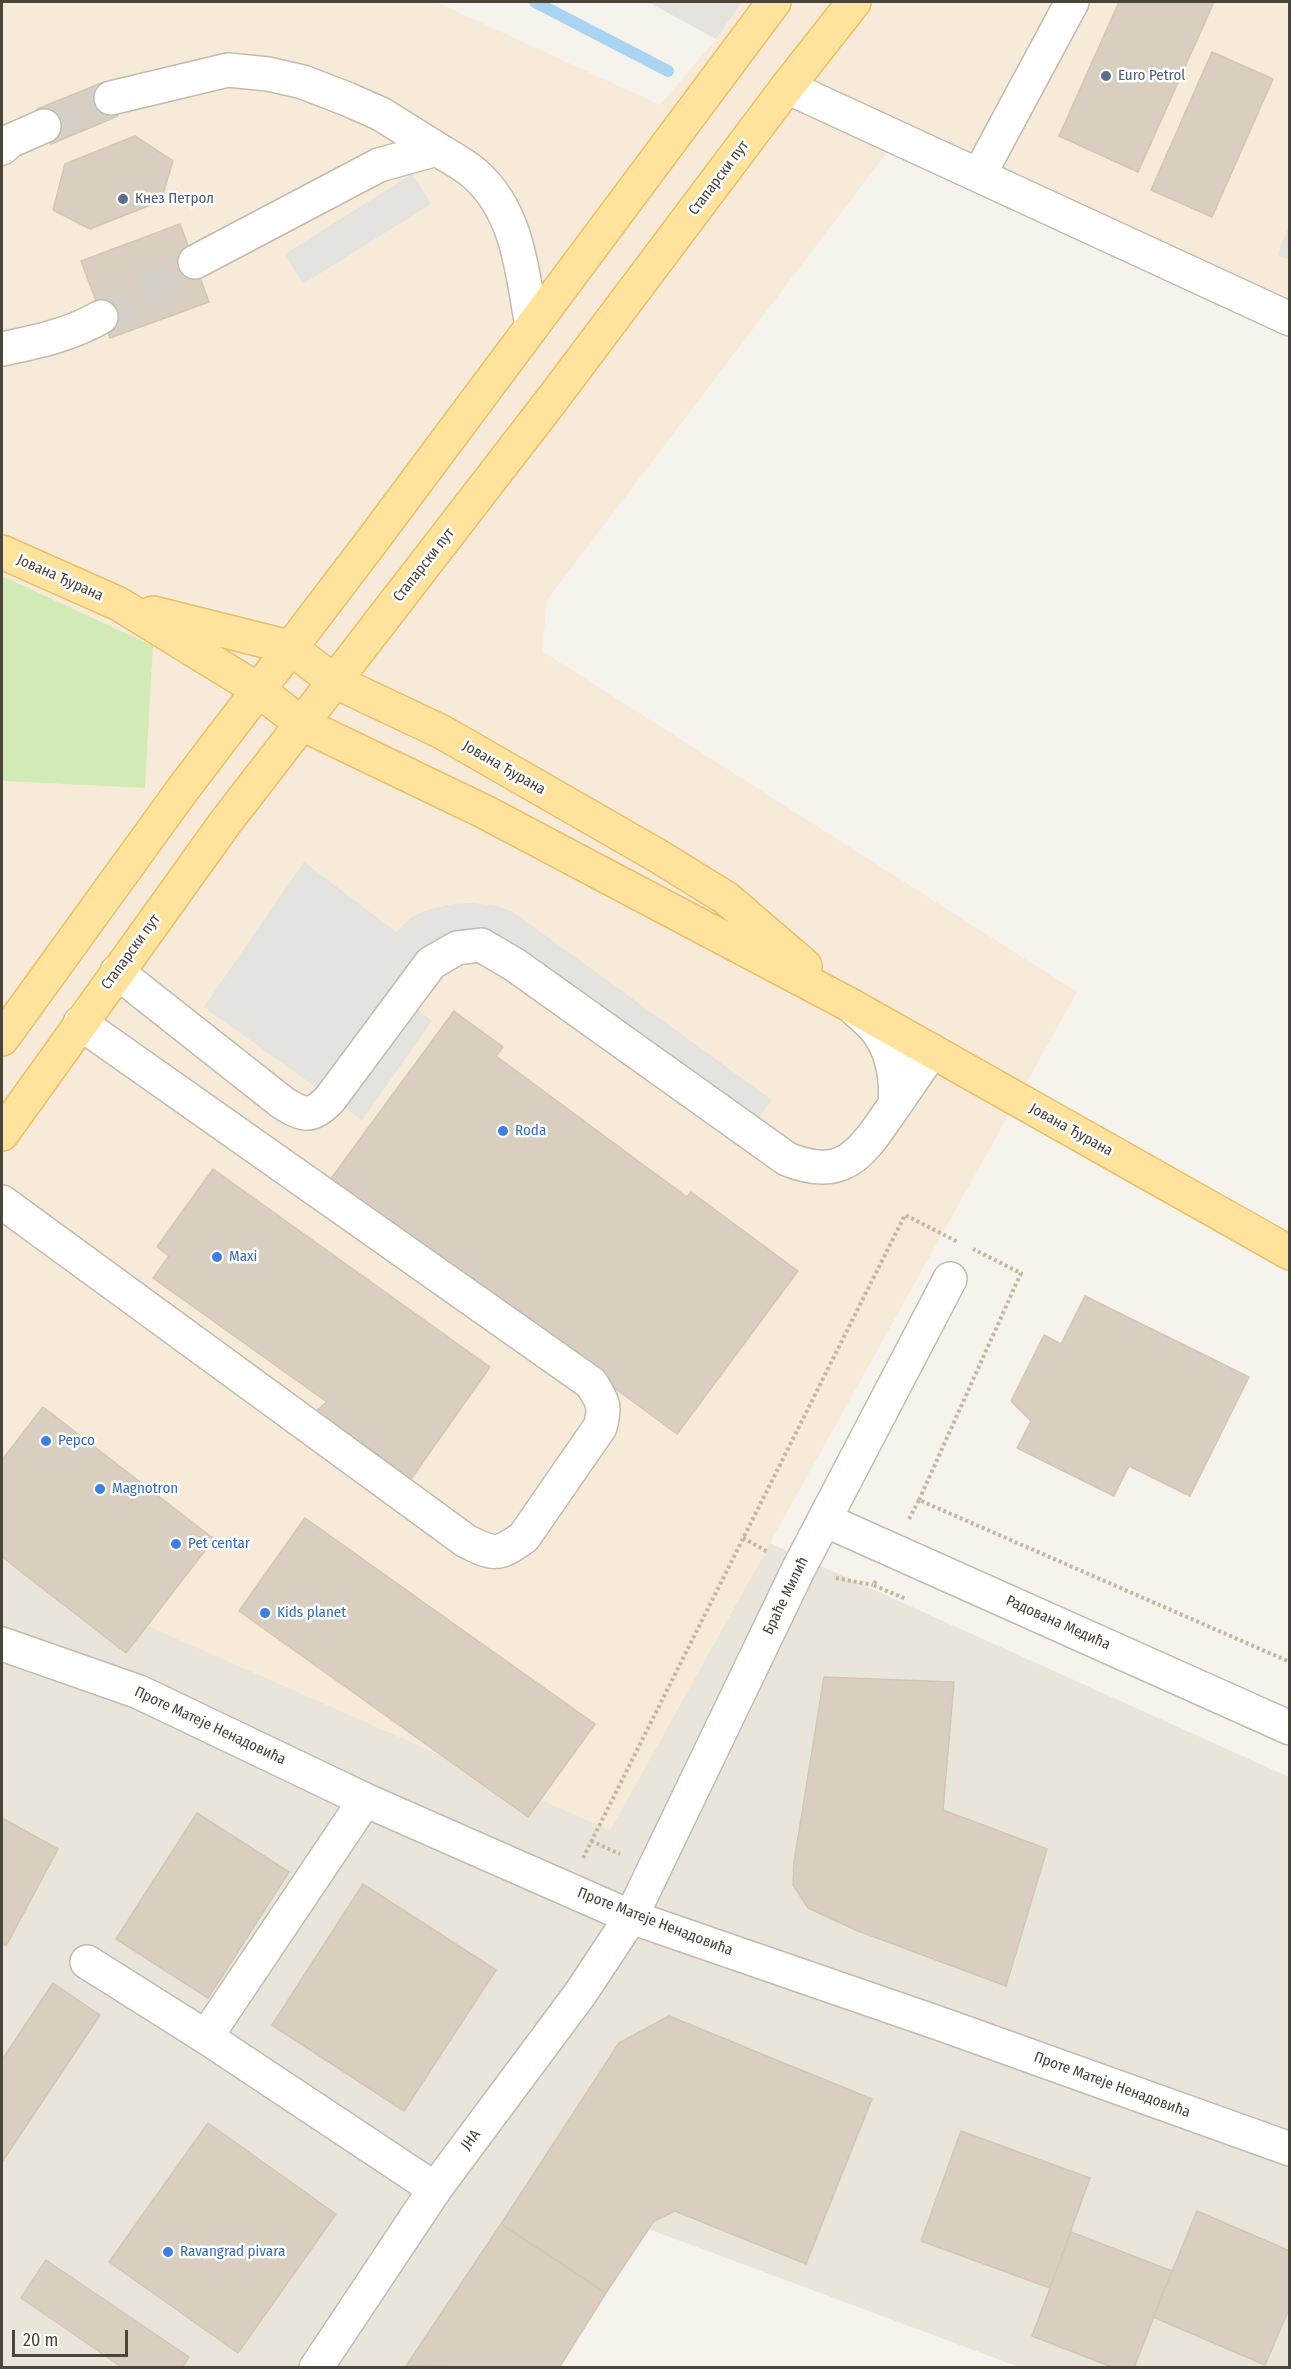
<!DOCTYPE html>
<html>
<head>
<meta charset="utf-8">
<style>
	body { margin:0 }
	#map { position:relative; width:1291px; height:2369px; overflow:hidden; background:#f6f3ec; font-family:"Fira Sans Condensed",sans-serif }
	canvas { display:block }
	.frame { position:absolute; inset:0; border:3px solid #4b4439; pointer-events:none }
	.scale { position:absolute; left:12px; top:2330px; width:116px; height:27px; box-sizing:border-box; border:3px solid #4b4439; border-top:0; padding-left:8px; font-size:18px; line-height:21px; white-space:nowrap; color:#4b4439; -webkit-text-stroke:4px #fff; paint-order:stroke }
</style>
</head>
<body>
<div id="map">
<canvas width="1291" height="2369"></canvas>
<div class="frame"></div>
<div class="scale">20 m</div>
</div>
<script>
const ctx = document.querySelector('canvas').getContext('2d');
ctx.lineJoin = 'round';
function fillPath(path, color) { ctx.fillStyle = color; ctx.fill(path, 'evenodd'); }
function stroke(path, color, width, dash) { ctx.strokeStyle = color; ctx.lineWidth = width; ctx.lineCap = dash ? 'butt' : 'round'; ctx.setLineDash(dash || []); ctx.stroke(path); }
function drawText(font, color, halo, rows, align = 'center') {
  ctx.font = font + ' "Fira Sans Condensed",sans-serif'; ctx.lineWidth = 5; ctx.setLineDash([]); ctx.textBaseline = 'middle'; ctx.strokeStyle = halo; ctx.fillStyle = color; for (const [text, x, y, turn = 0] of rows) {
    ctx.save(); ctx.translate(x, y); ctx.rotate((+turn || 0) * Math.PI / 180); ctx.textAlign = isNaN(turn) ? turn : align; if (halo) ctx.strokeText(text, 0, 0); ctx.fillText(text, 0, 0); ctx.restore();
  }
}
const residential = new Path2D(`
	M 770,1543 L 1289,1777 L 1289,2367 L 1019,2367 L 549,2192 L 427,2367 L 2,2367 L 2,1561 L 610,1830 Z`);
const commercial = new Path2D(`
	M 2,2 L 436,2 L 660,105 L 716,39 L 742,2 L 1289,2 L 1290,226 L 1277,255 L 1289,260 L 1289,300 L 907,126 L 547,600 L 542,651 L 1077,992 L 610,1830 L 2,1561 L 2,781 L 145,788 L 153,647 L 2,576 Z`);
const industrial = new Path2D(`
	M 648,2 L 742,2 L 716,39 Z`);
const green = new Path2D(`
	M 2,576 L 153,646 L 145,788 L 2,781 Z`);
const parking = new Path2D(`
	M 412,174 L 431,204 L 303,284 L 285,254 Z
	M 1289,226 L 1289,260 L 1277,255 Z
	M 304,862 L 396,932 L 412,917 L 430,909 L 453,904 L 473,903 L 497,906 L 513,912 L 772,1100 L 754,1124 L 494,939 L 396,993 L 432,1021 L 362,1120 L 204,1007 Z`);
const stream = new Path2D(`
	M 535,2 L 668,71`);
const building = new Path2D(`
	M 1119,2 L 1214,2 L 1138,172 L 1059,136 Z
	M 1212,52 L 1273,79 L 1212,217 L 1151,190 Z
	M 104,82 L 118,116 L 51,144 L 37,109 Z
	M 135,136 L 173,161 L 161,201 L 90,229 L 53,210 L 65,164 Z
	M 180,224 L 209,302 L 110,338 L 81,261 Z
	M 454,1011 L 503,1047 L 496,1056 L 687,1197 L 691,1192 L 798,1271 L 677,1434 L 575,1359 L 327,1184 Z
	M 213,1169 L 490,1367 L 411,1479 L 316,1411 L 327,1402 L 153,1278 L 169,1256 L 157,1247 Z
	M 1085,1296 L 1249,1377 L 1190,1496 L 1129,1466 L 1114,1496 L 1017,1448 L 1031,1421 L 1011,1401 L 1044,1335 L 1061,1344 Z
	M 43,1407 L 214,1539 L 126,1653 L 2,1557 L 2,1460 Z
	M 305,1518 L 595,1724 L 528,1817 L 239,1611 Z
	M 824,1677 L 954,1682 L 943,1810 L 1047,1849 L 1006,1986 L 858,1931 L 808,1908 L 793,1885 L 794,1862 Z
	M 197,1813 L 289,1872 L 208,1998 L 116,1939 Z
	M 2,1818 L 58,1849 L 6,1946 L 2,1943 Z
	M 363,1884 L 496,1970 L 404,2111 L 272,2025 Z
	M 53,1983 L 100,2015 L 2,2162 L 2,2060 Z
	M 669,2016 L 872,2099 L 806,2264 L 675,2211 L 654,2221 L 606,2293 L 501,2224 L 619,2043 Z
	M 208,2123 L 336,2214 L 238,2353 L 109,2262 Z
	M 961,2131 L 1090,2178 L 1050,2288 L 921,2241 Z
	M 1197,2211 L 1290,2251 L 1290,2307 L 1265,2365 L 1153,2317 Z
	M 501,2224 L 606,2293 L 559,2368 L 406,2366 Z
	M 1071,2232 L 1172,2271 L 1134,2368 L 1114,2368 L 1032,2336 Z
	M 46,2260 L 189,2357 L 182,2368 L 123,2368 L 21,2298 Z`);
const minorTunnel = new Path2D(`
	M 44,126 L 111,98
	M 101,317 L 195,262`);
const path = new Path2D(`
	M 919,1500 L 1021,1273 L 973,1249
	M 909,1519 L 919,1500 L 1290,1662
	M 743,1538 L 768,1552
	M 836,1578 L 873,1585
	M 876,1581 L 873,1585 L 906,1599
	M 591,1841 L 620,1854
	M 583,1858 L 905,1215 L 958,1242`);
const minor = new Path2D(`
	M 787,87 L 1290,319
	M 111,98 L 228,70 L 268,74 L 303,82 L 347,99 L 381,114 L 437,149
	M 2,148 L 10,141 L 44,126
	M 979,175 L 1072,2
	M 195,262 L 379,165 L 437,149 C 449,157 464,164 475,174 C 519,213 522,273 532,326
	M 2,349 C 36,342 70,335 101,317
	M 117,972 L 283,1103 C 304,1116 312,1118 330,1099 L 431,963 L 457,948 L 481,945 L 515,965 L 787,1159 C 843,1182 861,1154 890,1112 C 904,1092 918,1071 932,1051
	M 855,1009 C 862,1016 872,1023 878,1032 C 893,1053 897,1080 895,1105
	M 2,1202 L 466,1541 C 494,1555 498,1556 524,1537 L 600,1427 C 606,1405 603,1402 591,1383 L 80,1023
	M 825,1520 L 1290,1728
	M 2,1644 L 139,1692 L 365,1800 L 631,1917 L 941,2024 L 1290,2149
	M 87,1962 L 206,2037 L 435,2189
	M 206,2037 L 365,1800
	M 316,2368 L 435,2189 L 580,1994 L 631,1917 L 798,1570 L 950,1279`);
const major = new Path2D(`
	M 2,552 L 119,604 L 257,689 L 302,724 L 485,812 L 852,1006 L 1290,1253
	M 153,613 L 289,647 L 334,681 L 442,732 L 658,856 L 726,898 L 805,966
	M 2,1039 L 183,789 L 372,541 L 774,2
	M 2,1134 L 225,823 L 554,397 L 787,87 L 854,2`);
const markers = [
	[1106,76,6,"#5c6f8a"],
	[123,199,6,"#5c6f8a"],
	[503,1131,6,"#3f7fe0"],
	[217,1257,6,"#3f7fe0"],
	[46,1441,6,"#3f7fe0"],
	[100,1489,6,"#3f7fe0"],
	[176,1544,6,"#3f7fe0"],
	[265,1613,6,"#3f7fe0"],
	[168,2252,6,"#3f7fe0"]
];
const serviceNames = [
	["Euro Petrol",1118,76],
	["Кнез Петрол",135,199]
];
const streetNames = [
	["Стапарски пут",719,178,-53],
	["Стапарски пут",424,565,-52],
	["Јована Ђурана",60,578,24],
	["Јована Ђурана",504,768,30],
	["Стапарски пут",131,952,-54],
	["Јована Ђурана",1071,1130,29],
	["Браће Милић",786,1596,-64],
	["Радована Медића",1058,1623,24],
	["Проте Матеје Ненадовића",210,1726,25],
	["Проте Матеје Ненадовића",655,1922,21],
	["Проте Матеје Ненадовића",1112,2085,20],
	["ЈНА",471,2140,-53]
];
const shopNames = [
	["Roda",515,1131],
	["Maxi",229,1257],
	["Pepco",58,1441],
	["Magnotron",112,1489],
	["Pet centar",188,1544],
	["Kids planet",277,1613],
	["Ravangrad pivara",180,2252]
];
fillPath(residential, '#eae5da');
fillPath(commercial, '#f7ead8');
fillPath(industrial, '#e6e2dd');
fillPath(green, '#d2eab5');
fillPath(parking, '#e5e3e0');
stroke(stream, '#a9d4f2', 12);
fillPath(building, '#d8cfc1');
stroke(building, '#d3c7b4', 1.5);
stroke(minorTunnel, '#d4d0c8', 33, [33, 16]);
stroke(minor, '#c2bbae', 36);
stroke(major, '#e6c16a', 36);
stroke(path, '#c4b79f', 4, [3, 3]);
stroke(minor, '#fff', 33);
stroke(major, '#ffe39c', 33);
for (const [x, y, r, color] of markers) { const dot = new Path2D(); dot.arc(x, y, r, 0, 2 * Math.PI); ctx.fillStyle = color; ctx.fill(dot); stroke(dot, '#fff', 2); }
drawText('15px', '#4e5e75', '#fff', serviceNames, 'left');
drawText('15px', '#4b4439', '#fff', streetNames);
drawText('15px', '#366cbe', '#fff', shopNames, 'left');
</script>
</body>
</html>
